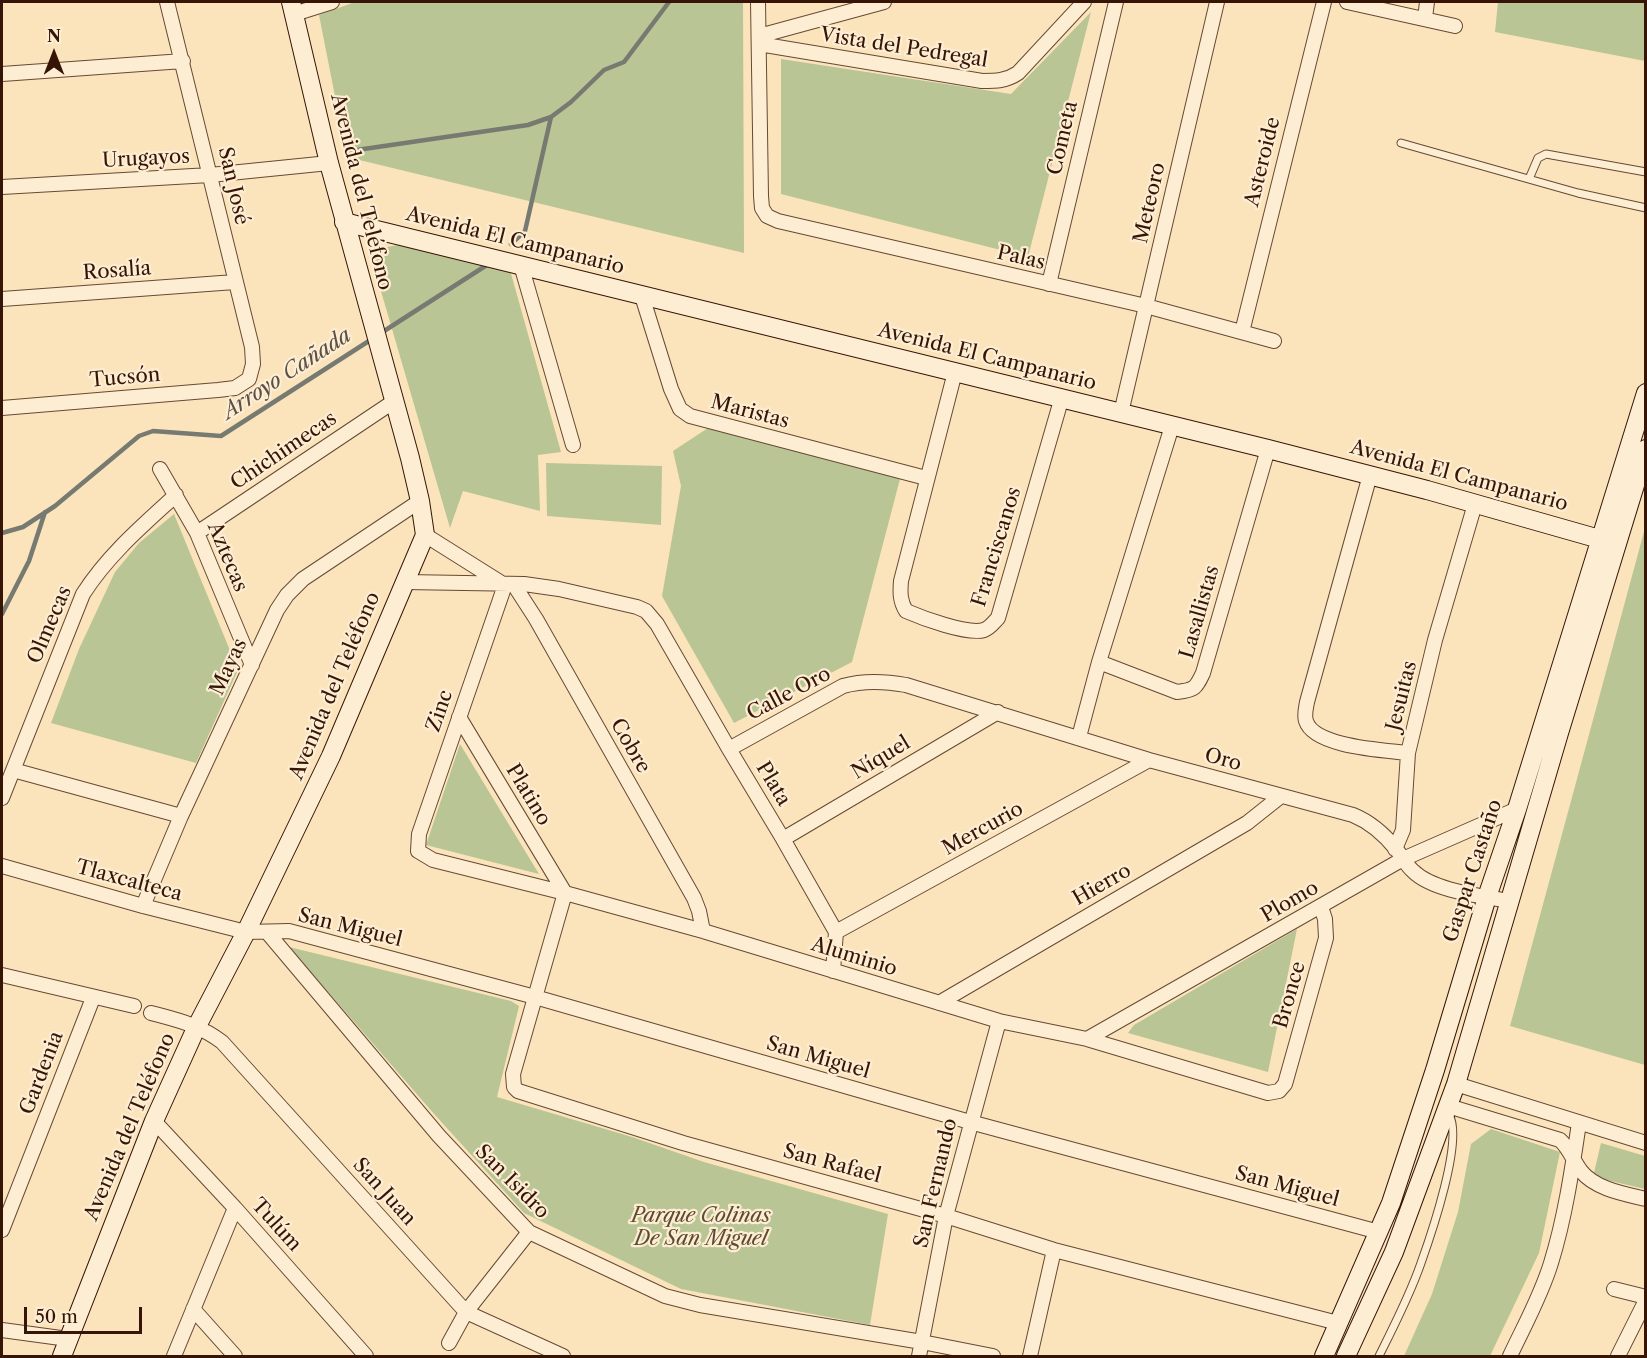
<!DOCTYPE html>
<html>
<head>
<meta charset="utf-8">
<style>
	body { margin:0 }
	#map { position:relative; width:1647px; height:1358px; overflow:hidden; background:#fbe4bb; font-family:"Libre Caslon Text",serif }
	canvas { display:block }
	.frame { position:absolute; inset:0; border:3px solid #361507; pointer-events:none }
	.north { position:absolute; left:24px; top:24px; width:60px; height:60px; -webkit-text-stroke:4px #fcedd3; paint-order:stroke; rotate:0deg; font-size:16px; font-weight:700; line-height:24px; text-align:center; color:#361507 }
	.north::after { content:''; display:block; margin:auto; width:21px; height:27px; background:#361507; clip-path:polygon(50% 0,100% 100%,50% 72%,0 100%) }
	.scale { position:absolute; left:24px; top:1307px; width:118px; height:27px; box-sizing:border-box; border:3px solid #361507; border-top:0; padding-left:8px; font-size:18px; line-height:21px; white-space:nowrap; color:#361507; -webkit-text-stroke:4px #fcedd3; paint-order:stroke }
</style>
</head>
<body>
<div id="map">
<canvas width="1647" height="1358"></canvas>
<div class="frame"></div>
<div class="north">N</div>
<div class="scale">50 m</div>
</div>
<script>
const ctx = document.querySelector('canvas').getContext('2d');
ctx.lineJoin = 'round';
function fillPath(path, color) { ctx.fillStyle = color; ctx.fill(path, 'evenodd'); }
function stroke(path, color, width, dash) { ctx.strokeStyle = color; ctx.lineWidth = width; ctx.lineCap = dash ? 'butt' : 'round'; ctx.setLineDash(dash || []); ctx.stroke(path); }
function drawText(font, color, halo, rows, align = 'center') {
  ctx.font = font + ' "Libre Caslon Text",serif'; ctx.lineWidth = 4.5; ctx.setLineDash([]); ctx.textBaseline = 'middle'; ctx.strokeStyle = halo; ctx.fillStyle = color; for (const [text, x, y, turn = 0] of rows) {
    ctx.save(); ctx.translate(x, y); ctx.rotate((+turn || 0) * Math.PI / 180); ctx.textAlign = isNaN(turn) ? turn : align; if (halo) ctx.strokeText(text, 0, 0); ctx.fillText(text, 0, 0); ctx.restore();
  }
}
const green = new Path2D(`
	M 355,2 L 743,2 L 744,253 L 347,157 L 319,15 Z
	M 1498,2 L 1645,2 L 1645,61 L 1495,32 Z
	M 1091,12 L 1028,257 L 781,194 L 781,59 L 1011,94 Z
	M 410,243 L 510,270 L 561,452 L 538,455 L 540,511 L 463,491 L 450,528 L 369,250 Z
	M 708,428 L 900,479 L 852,662 L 734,723 L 662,596 L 681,486 L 673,451 Z
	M 546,463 L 662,466 L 661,525 L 547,516 Z
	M 174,514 L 238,670 L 196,763 L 51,723 L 79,649 L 115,572 L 139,543 Z
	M 1645,528 L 1646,1065 L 1645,1065 L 1510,1026 Z
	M 460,744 L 539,874 L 426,845 Z
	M 1297,929 L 1268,1072 L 1128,1033 L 1134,1025 Z
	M 289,947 L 511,1001 L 519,1006 L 497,1097 L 632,1137 L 704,1162 L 888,1214 L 870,1325 L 681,1289 L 524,1213 L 435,1115 Z
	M 1491,1129 L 1560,1152 L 1539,1253 L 1490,1356 L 1404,1356 L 1432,1294 L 1458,1212 L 1471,1144 Z
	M 1601,1143 L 1645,1156 L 1645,1189 L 1593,1177 Z`);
const stream = new Path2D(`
	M 350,151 L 528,125 L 551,117 L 571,102 L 604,70 L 624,62 L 669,2
	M 511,244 L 525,231 L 551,117
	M 381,333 L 490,263
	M 2,533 L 23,527 L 55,506 L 139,436 L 153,431 L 221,436 L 372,339
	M 2,614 L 29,561 L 45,512`);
const lane = new Path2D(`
	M 1401,143 L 1578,193 L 1646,208
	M 1529,179 L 1538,158 L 1546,154 L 1646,172
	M 1379,1356 C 1394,1326 1410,1295 1421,1263 C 1431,1235 1464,1139 1449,1115`);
const street = new Path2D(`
	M 758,2 L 761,196 L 762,208 L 767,216 L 778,221 L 1146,306 L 1274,341
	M 1347,2 L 1455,26
	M 294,14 L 332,2
	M 1425,18 L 1427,2
	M 759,36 L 884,2
	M 759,44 L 982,81 C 996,81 1006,81 1018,73 L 1084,2
	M 2,74 L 183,61
	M 2,187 L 210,175 L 329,163
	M 521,265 L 573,445
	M 1049,284 L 1116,2
	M 642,296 L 671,389 L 680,409 L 690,416 L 926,478
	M 2,299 L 235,282
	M 1242,332 L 1324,2
	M 955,372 L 901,581 C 900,593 900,601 906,611 C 922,618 968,635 984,630 C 990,628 994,622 998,618 L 1062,397
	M 2,408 L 218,390 L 235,388 L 249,379 L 253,364 L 252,347 L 167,2
	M 1121,413 L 1217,2
	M 160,469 L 197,533 L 252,665
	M 1370,475 L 1307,702 C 1306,708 1304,715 1306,721 C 1314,747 1384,750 1408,753 L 1435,640 L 1475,504
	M 197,533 L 393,402
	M 425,535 L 503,584
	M 405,582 L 524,584 L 559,589 L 637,607 L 646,611 L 657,624 L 729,749 L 783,839 L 836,932 L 833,971
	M 505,585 L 419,834 L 418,851 L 433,860 L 565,893 L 703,931 L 999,1021 L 1087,1039 L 1268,1093 L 1279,1091 L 1285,1084 L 1326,938 L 1325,919 L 1321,907
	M 514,585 L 536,619 L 694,898 L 699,911 L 703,931
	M 1099,662 L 1177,692 C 1195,690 1196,688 1203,673 L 1268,449
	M 459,717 L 565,893 L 513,1074 L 514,1087 L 518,1091 L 683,1143 L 946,1216 L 1054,1250 L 1338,1323
	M 1079,737 L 1099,662 L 1172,426
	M 729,749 L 843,686 C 864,680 884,681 906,685 L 1149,760 L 1353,815 C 1370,822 1384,834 1396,849 C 1402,856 1406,865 1413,871 C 1433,891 1482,896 1509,901
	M 13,770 L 181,816
	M 2,798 L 83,594 C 108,555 142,526 176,495
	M 783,839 L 998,712
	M 1395,849 L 1403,830 L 1408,753
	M 2,866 L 143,906 L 246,932 L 289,931 L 535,997 L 970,1122 L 1379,1232
	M 143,906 L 181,816 L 277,610 L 287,595 L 303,579 L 420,501
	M 267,932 L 439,1136 L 529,1232 L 665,1296 L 700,1305 L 922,1342 L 993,1356
	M 836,932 L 1149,760
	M 2,975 L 134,1006
	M 939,1003 L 1247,823 L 1281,796
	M 151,1013 C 177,1020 200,1025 222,1042 L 466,1312 L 563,1356
	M 1087,1039 L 1403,859 L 1517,809
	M 1456,1084 L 1646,1143
	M 1448,1106 L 1560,1140 C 1570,1149 1573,1161 1581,1171 C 1595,1189 1625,1194 1646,1199
	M 154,1121 L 235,1208 L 366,1356
	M 2,1230 L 93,998
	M 1614,1289 L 1646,1297
	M 193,1309 L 235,1356
	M 2,1330 L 68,1339
	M 449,1343 L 466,1312 L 529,1232
	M 174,1356 L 235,1208
	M 919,1356 L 946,1216 L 999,1021
	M 1030,1356 L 1054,1250
	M 1510,1356 C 1524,1326 1541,1296 1551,1263 C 1565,1218 1572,1170 1579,1123
	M 1618,1356 L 1646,1300`);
const secondary = new Path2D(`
	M 344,222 L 1268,449 L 1427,490 L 1617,544
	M 62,1356 L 154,1121 L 197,1026 L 246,932 L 331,756 L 425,535 L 420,501 L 410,458 L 329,163 L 291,2
	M 1324,1356 L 1391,1203 L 1435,1070 L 1487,897 L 1517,809 L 1646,393
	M 1346,1356 L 1394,1252 L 1456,1084 L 1559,733 L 1646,449`);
const streetNames = [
	["Vista del Pedregal",904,48,9],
	["Cometa",1063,138,-77],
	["Urugayos",146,159,-3],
	["Asteroide",1263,162,-76],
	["San José",233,186,77],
	["Avenida del Teléfono",361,192,76],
	["Meteoro",1150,203,-77],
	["Avenida El Campanario",515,241,14],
	["Palas",1021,258,13],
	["Rosalía",117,271,-4],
	["Avenida El Campanario",987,357,14],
	["Tucsón",125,378,-5],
	["Maristas",750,412,15],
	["Chichimecas",284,451,-34],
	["Avenida El Campanario",1459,476,15],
	["Franciscanos",997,547,-73],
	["Aztecas",227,557,67],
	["Lasallistas",1200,612,-74],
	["Olmecas",50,625,-67],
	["Mayas",229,667,-65],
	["Avenida del Teléfono",335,686,-67],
	["Calle Oro",789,694,-28],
	["Jesuitas",1402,696,-76],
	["Zinc",440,711,-71],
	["Cobre",630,746,60],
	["Níquel",881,758,-31],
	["Oro",1223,760,15],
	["Plata",773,784,59],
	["Platino",528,795,59],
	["Mercurio",983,829,-29],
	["Gaspar Castaño",1473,871,-72],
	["Tlaxcalteca",129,881,15],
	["Hierro",1102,885,-30],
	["Plomo",1290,902,-30],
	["San Miguel",350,928,14],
	["Aluminio",854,957,17],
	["Bronce",1290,995,-74],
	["San Miguel",818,1058,16],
	["Gardenia",42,1073,-69],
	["Avenida del Teléfono",130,1127,-67],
	["San Rafael",832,1164,15],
	["San Isidro",512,1182,45],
	["San Fernando",936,1183,-77],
	["San Miguel",1287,1187,15],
	["San Juan",384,1192,48],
	["Tulúm",276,1225,48]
];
const parkNames = [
	["Parque Colinas",701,1216],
	["De San Miguel",701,1239]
];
const waterNames = [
	["Arroyo Cañada",287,374,-33]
];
fillPath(green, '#b9c594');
stroke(stream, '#767a71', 4.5);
stroke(lane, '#674934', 9);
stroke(street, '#674934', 16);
stroke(secondary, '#361507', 20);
stroke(lane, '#fcedd3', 7);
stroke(street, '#fcedd3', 14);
stroke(secondary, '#fcedd3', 18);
drawText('20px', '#361507', '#fcedd3', streetNames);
drawText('italic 20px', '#5d4a31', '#fcedd3', parkNames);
drawText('italic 21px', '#5b5045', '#fcedd3', waterNames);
</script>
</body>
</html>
